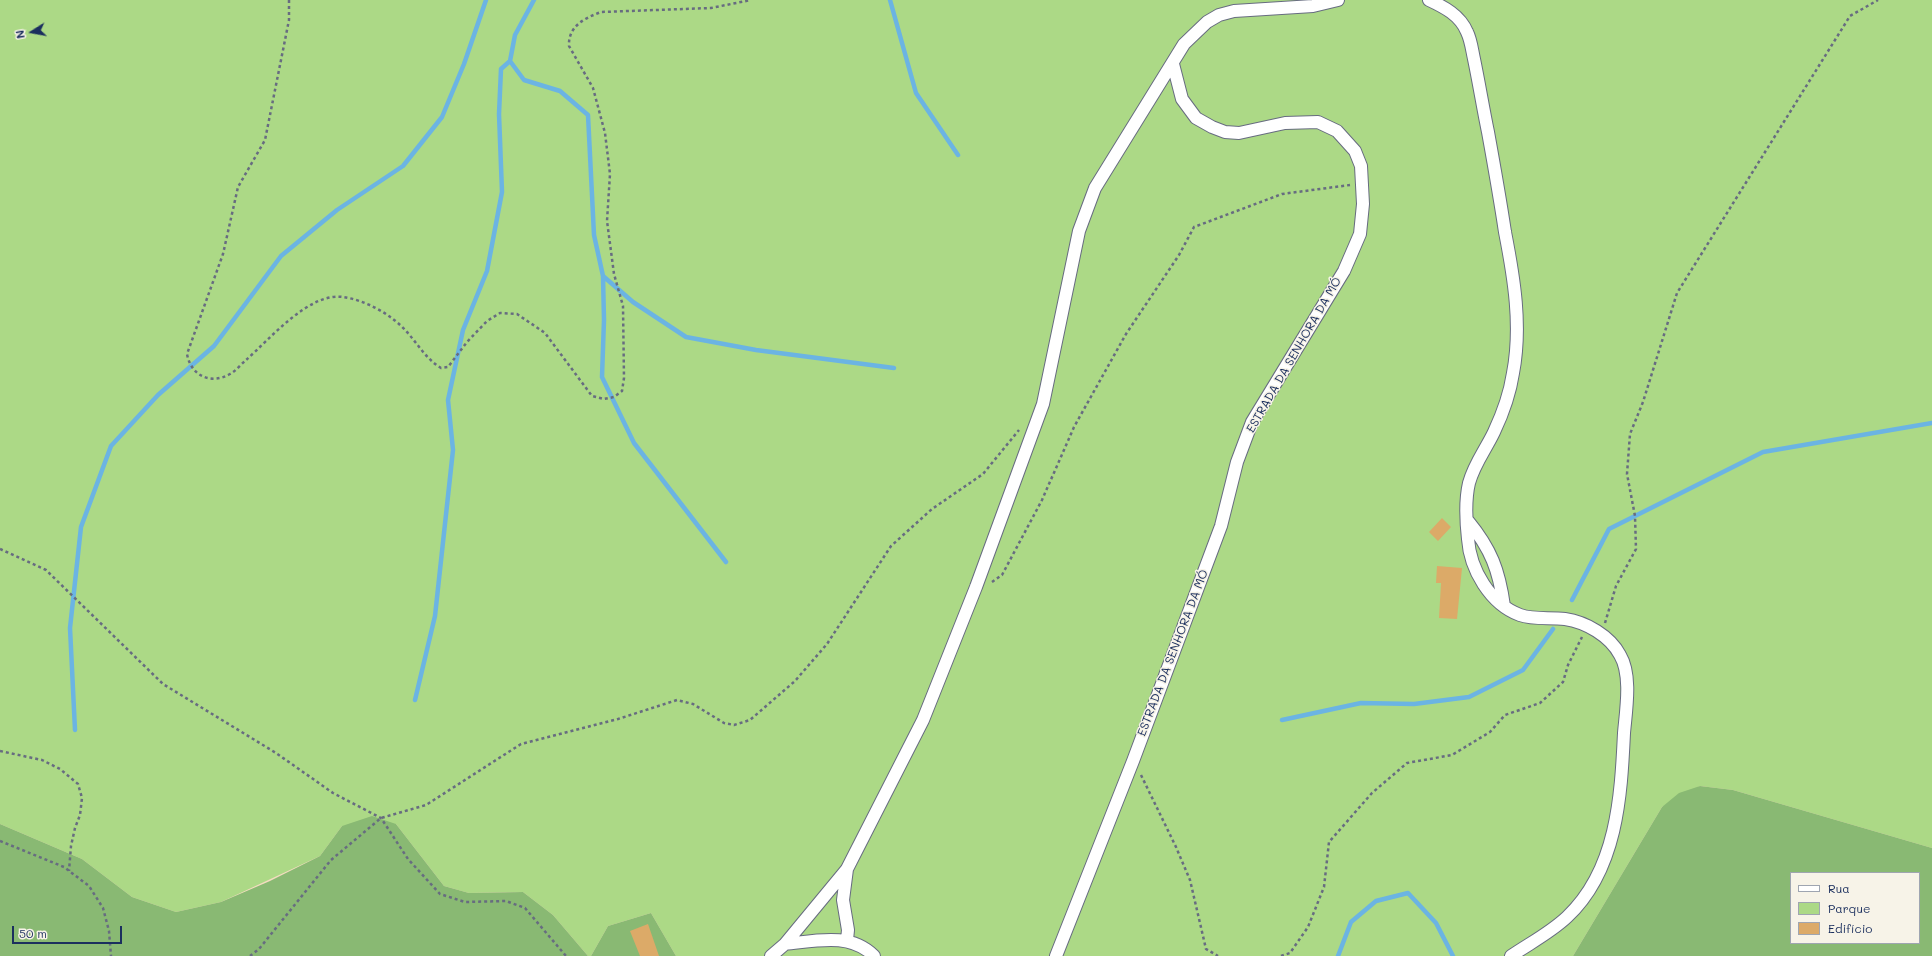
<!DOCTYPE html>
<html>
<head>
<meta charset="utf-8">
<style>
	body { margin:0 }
	#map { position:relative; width:1932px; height:956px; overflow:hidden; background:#f4dcc0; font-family:Mali,sans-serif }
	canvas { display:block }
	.legend { position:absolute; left:1790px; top:872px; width:130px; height:72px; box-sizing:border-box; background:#f7f3e8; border:1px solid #9fa5b1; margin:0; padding:5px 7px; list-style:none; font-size:12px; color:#1b2f5e }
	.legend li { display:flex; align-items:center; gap:8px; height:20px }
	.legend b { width:20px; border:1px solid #9fa5b1 }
	.north { position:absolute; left:12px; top:12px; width:40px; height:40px; -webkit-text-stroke:3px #f7f3e8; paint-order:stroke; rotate:259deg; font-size:11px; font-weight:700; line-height:16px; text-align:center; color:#1b2f5e }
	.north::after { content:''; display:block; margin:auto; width:14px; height:18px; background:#1b2f5e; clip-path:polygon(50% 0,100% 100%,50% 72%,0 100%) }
	.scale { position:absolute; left:12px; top:926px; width:110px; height:18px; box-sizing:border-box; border:2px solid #1b2f5e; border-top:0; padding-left:5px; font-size:12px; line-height:14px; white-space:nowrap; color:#1b2f5e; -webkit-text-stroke:3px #f7f3e8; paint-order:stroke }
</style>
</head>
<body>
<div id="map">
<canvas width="1932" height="956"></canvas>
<ul class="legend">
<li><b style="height:5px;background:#fff"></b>Rua</li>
<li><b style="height:11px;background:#acd986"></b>Parque</li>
<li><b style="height:11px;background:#dcaa68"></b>Edifício</li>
</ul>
<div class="north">N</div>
<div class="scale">50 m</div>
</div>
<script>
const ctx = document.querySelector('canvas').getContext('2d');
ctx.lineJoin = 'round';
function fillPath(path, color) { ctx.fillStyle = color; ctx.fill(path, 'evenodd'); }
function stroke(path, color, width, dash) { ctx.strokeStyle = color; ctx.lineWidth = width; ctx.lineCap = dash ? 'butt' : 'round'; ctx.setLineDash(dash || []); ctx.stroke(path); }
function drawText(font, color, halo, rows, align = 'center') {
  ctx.font = font + ' Mali,sans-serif'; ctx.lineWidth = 3; ctx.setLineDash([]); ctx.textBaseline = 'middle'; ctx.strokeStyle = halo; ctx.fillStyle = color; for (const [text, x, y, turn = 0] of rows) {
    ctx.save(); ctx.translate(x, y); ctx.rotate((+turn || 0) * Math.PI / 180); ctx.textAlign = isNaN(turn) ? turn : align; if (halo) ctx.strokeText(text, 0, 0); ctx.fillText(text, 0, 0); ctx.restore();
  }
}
const green = new Path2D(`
	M 0,0 L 1932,0 L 1932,848 L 1733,790 L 1700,786 L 1662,807 L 1573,956 L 676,956 L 651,913 L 608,926 L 591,956 L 588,956 L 553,915 L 523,892 L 469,893 L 444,886 L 396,824 L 342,826 L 320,856 L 221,902 L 176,912 L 132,897 L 82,859 L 0,824 Z`);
const forest = new Path2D(`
	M 1700,786 L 1733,790 L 1932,848 L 1932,956 L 1573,956 L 1662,807 L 1679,793 ZM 1791,873 L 1919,873 L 1919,943 L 1791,943 Z
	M 372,816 L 396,824 L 444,886 L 469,893 L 523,892 L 553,915 L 588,956 L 0,956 L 0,824 L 82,859 L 132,897 L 176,912 L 221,902 L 270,881 L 320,856 L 342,826 Z
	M 651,913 L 676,956 L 591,956 L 608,926 Z`);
const stream = new Path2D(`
	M 534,0 L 515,35 L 510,61 L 524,80 L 560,91 L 588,115 L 594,235 L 603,276 L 604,320 L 602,377 L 634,443 L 726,562
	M 890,0 L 916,93 L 958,155
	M 603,276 L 633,302 L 686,337 L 756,350 L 894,368
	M 1572,600 L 1609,529 L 1763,452 L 1932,423
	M 415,700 L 435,616 L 453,450 L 448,400 L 463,330 L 487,271 L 502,192 L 499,114 L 501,69 L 510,61
	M 1282,720 L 1361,703 L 1414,704 L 1469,697 L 1523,670 L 1553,629
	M 75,730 L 70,628 L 81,527 L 111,446 L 158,395 L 214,346 L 281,256 L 337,210 L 403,166 L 442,117 L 464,64 L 486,0
	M 1338,956 L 1351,922 L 1376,901 L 1408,893 L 1436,923 L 1453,956`);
const building = new Path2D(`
	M 1442,518 L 1451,527 L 1438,541 L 1429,532 Z
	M 1437,566 L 1462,568 L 1457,619 L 1439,618 L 1441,583 L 1436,583 Z
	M 648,924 L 659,956 L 640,956 L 630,931 Z`);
const path = new Path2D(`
	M 289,0 L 289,20 L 265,140 L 238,187 L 223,254 L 187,354 C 191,376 211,385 230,374 C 236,371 241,364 246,360 C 270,339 309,292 343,297 C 365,300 391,314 406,331 C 418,344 426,359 441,368 L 448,367 L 467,342 L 487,321 L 500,313 L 517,314 L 545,333 L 592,396 L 604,399 L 614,397 L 622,391 L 624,378 L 623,306 L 614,274 L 607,221 L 610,174 L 605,133 L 593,88 L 569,46 C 568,26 585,18 601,12 L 711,8 L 751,0
	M 0,549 L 46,570 L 163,684 L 276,753 L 333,793 L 381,818 L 408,859 L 440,894 L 465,902 L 506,901 L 525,908 L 566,956
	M 992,582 L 1002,575 L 1042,500 L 1074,427 L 1126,334 L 1179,255 L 1194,227 L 1282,194 L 1350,185
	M 1605,623 L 1616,586 L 1636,549 L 1635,516 L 1627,474 L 1630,434 L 1643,402 L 1677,293 L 1850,16 L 1878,0
	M 0,751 L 42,760 L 60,769 L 78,784 L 82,798 L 80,815 L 75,828 L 71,846 L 69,871
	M 1141,775 L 1176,847 L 1190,880 L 1206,949 L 1218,956
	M 0,841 L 64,867 L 89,886 L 103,908 L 109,931 L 111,956
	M 250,956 L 259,949 L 331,860 L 381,818 L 426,805 L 521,744 L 618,719 L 677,700 L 693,704 L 724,723 L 734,725 L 750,720 L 795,681 L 827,644 L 891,546 L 932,509 L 983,474 L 1019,430
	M 1281,956 L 1290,953 L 1308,927 L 1324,887 L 1329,842 L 1372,793 L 1407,763 L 1452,755 L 1490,732 L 1505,715 L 1540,703 L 1563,682 L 1568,665 L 1582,637`);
const minor = new Path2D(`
	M 1429,0 C 1444,7 1460,15 1467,32 C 1471,40 1472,50 1474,59 C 1479,83 1483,108 1488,132 C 1494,165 1500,199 1505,232 C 1514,278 1522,326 1513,373 C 1510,393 1503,413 1494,432 C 1486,449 1474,464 1469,483 C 1465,500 1466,521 1468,539 C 1470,569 1490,604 1520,615 C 1534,620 1550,617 1565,619 C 1586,622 1610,636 1620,655 C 1632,675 1626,710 1624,733 C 1621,797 1617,870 1567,917 C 1550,933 1530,943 1511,956
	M 1468,521 C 1491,549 1499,570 1504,606
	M 847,940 L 848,930 L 843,900 L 847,869
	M 785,944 C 816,941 850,932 874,956
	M 771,956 L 785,944 L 847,869 L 923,720 L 976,587 L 1043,404 L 1079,231 L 1095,188 L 1184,44 L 1207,22 L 1219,15 L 1234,11 L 1313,6 L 1338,0
	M 1056,956 L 1133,761 L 1221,526 L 1237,462 L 1252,422 L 1344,271 L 1360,234 L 1363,204 L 1361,166 L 1355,151 L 1337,131 L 1318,122 L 1285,123 L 1239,133 L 1225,132 L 1212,127 L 1196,118 L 1182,99 L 1173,64`);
const streetNames = [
	["ESTRADA DA SENHORA DA MÓ",1294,355,-60],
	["ESTRADA DA SENHORA DA MÓ",1173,653,-69]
];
fillPath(green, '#acd986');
fillPath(forest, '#89b973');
stroke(stream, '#6bb4e3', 4.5);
fillPath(building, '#dcaa68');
stroke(minor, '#676c80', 14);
stroke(path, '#676c80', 2.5, [3, 3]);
stroke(minor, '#fff', 12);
drawText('12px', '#1b2f5e', '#f7f3e8', streetNames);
</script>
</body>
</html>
